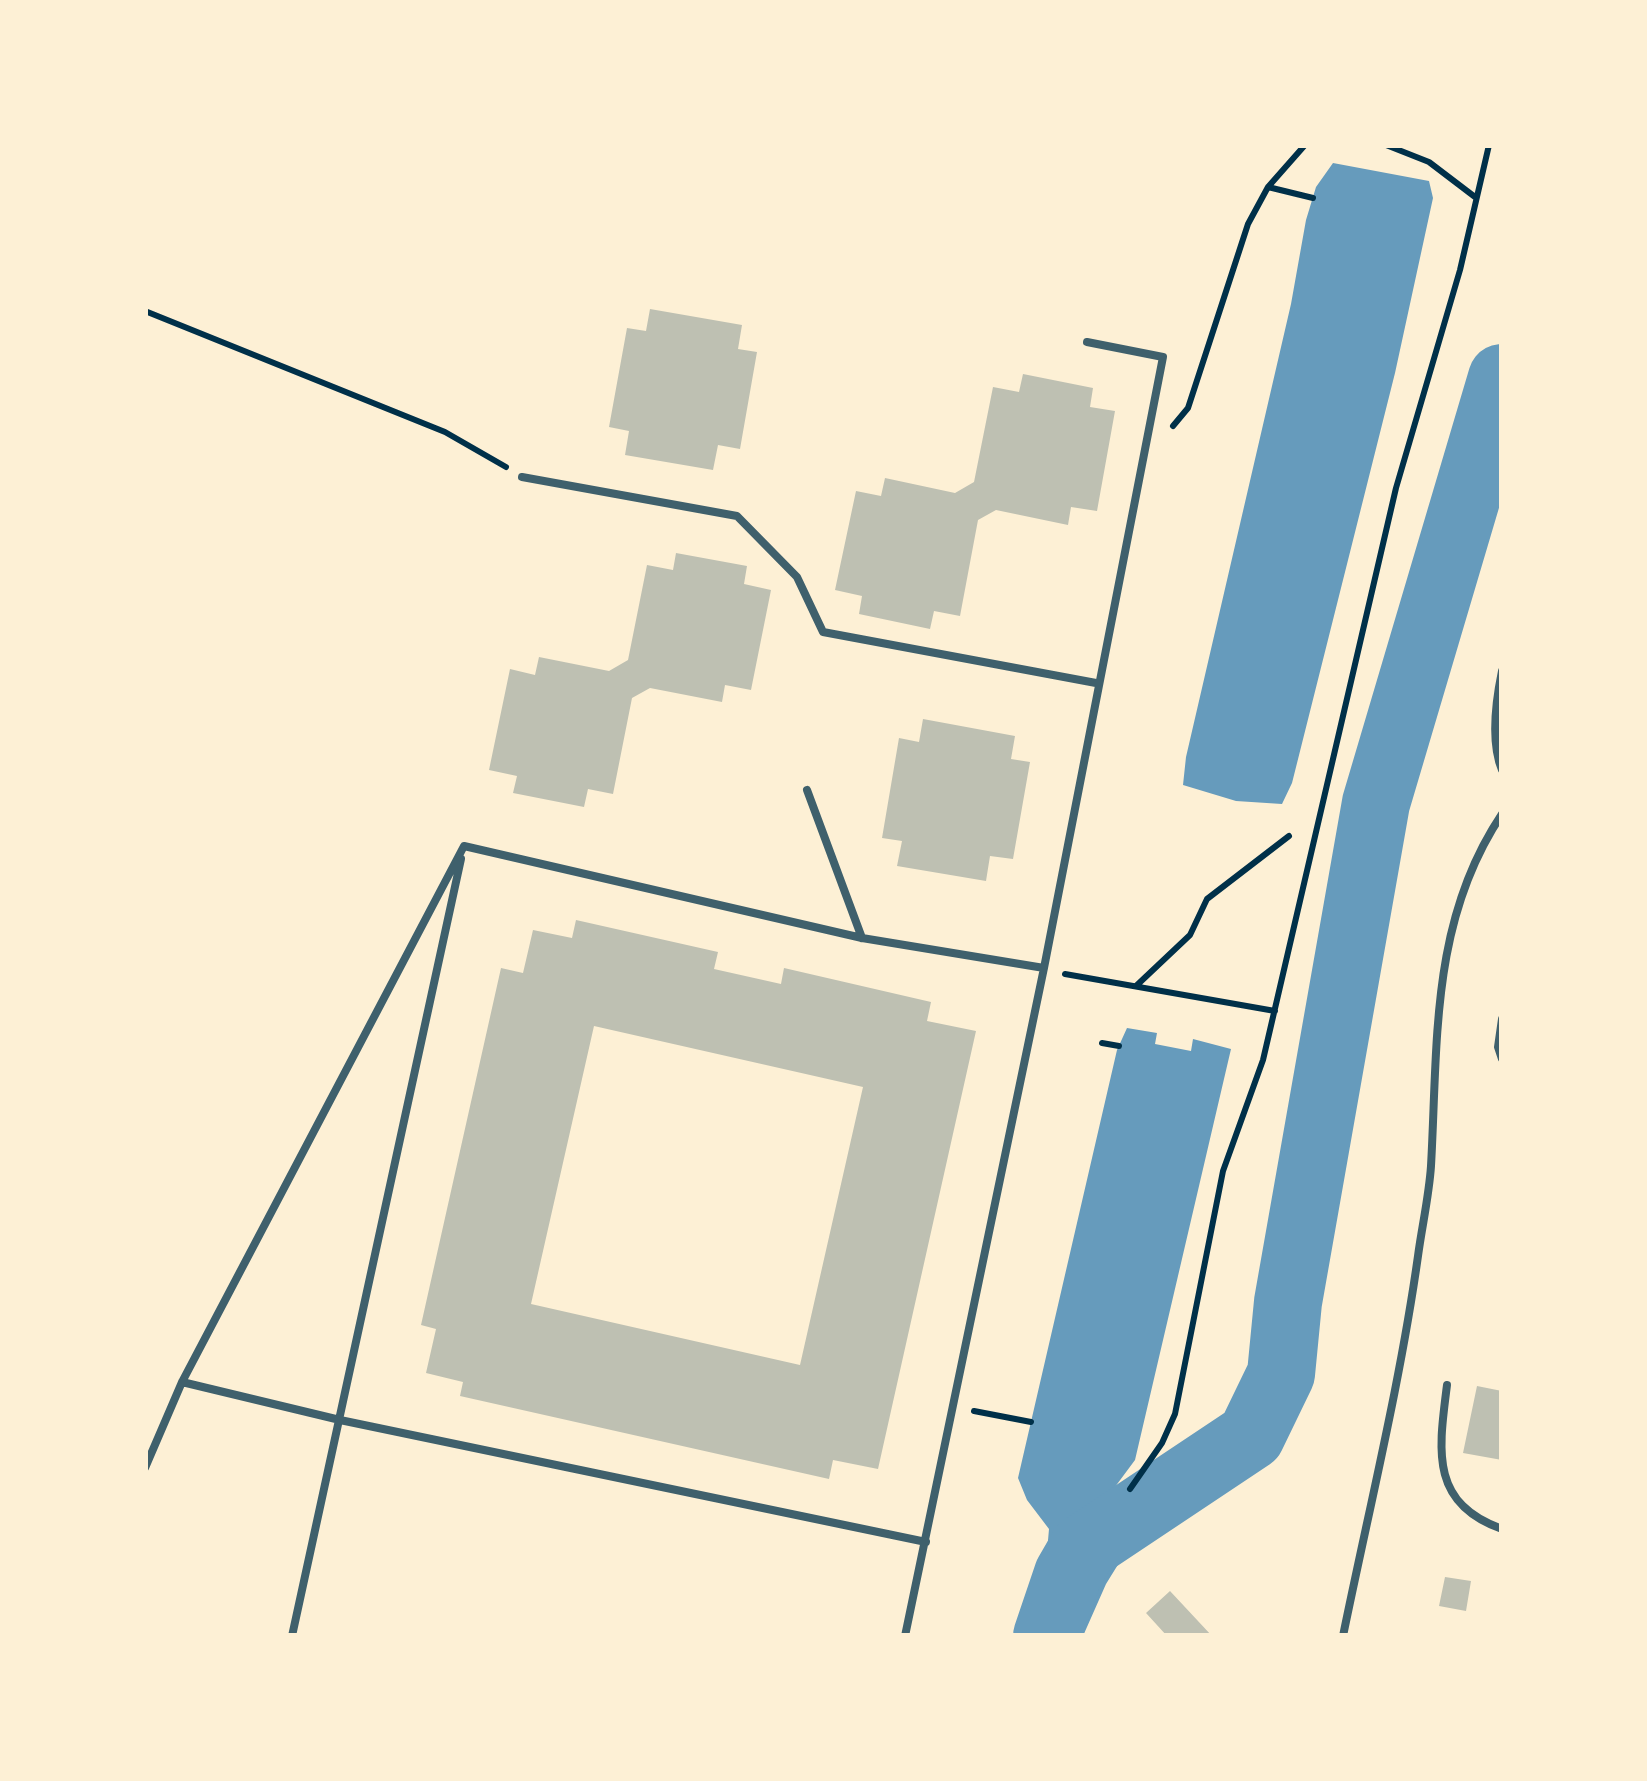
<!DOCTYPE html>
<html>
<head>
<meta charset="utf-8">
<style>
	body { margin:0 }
	#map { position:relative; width:1647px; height:1781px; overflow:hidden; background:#fdf0d5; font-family:"Roboto Serif",serif }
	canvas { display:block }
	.frame { position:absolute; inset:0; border:148px solid #fdf0d5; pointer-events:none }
</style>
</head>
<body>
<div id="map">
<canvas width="1647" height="1781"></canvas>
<div class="frame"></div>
</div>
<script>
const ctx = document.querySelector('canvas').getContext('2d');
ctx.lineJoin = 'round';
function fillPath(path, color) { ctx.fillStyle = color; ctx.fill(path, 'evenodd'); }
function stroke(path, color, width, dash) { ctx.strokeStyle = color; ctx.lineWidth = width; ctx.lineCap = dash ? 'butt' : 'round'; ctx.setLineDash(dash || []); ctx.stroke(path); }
const water = new Path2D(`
	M 1333,163 L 1429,181 L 1433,198 L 1395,373 L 1292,783 L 1282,804 L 1236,801 L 1183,785 L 1186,757 L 1291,304 L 1306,220 L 1316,187 Z
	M 1127,1028 L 1157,1033 L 1155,1044 L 1191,1051 L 1193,1039 L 1231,1049 L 1135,1460 L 1112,1491 L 1107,1507 L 1144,1501 L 1148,1516 L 1106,1584 L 1083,1636 L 1029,1636 L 1045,1575 L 1049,1529 L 1027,1500 L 1018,1478 L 1117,1050 Z`);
const river = new Path2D(`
	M 1047,1636 L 1068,1574 L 1083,1548 L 1251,1436 L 1281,1374 L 1288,1302 L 1376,803 L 1502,378`);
const building = new Path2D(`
	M 650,309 L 742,325 L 738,349 L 757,352 L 740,449 L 718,445 L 713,470 L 625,455 L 629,431 L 609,427 L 627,328 L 646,331 Z
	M 1023,374 L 1093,388 L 1090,407 L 1115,411 L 1097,511 L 1071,507 L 1068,525 L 996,510 L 978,520 L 960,616 L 934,611 L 930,629 L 859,614 L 862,596 L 835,590 L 856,491 L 881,496 L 885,478 L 955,493 L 974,482 L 993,387 L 1019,392 Z
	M 676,553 L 747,566 L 744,584 L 771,590 L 751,690 L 725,685 L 722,702 L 650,688 L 632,698 L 613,794 L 588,789 L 584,807 L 513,793 L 517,776 L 489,770 L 510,669 L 535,675 L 539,657 L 609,671 L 628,660 L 647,565 L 673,570 Z
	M 923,719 L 1015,736 L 1011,759 L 1030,762 L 1013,859 L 990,856 L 986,881 L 897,866 L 902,841 L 882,838 L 899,738 L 919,742 Z
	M 576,920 L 718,952 L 714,969 L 781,984 L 784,968 L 931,1002 L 927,1021 L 976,1031 L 878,1469 L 833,1460 L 829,1479 L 460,1396 L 463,1382 L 426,1373 L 436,1329 L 421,1325 L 501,968 L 523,973 L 533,930 L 572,938 ZM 594,1026 L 863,1087 L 800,1365 L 531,1304 Z
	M 1477,1386 L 1502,1391 L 1502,1460 L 1463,1453 Z
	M 1445,1577 L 1471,1581 L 1466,1611 L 1439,1606 Z
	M 1170,1591 L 1212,1636 L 1167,1636 L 1146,1613 Z`);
const path = new Path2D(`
	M 1386,145 L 1429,162 L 1475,197
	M 1268,187 L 1313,198
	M 145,311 L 445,432 L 506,467
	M 1173,426 L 1188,408 L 1248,224 L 1268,187 L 1305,145
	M 1065,974 L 1275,1011
	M 1136,986 L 1190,935 L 1207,899 L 1289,836
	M 1102,1043 L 1119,1046
	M 974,1411 L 1031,1422
	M 1130,1489 L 1162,1443 L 1175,1414 L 1223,1171 L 1263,1060 L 1396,488 L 1460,270 L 1489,145`);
const service = new Path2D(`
	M 522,477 L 737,516 L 797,577 L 823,632 L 1096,683
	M 1502,671 C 1496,700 1490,741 1502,770
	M 807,790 L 862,938
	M 1502,1019 L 1498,1047 L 1502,1059
	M 182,1382 L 340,1420 L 926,1542
	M 1447,1385 C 1439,1449 1429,1503 1502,1529
	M 145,1468 L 182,1382 L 464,846 L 862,938 L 1044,968
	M 292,1636 L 461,859
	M 905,1636 L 1044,968 L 1163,357 L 1087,342
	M 1343,1636 C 1369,1509 1400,1384 1418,1256 C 1422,1226 1429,1196 1431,1166 C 1438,1042 1430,921 1502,814`);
fillPath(water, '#669bbc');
stroke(river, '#669bbc', 68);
fillPath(building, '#bec0b2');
stroke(path, '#003049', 6);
stroke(service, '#3f606c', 8);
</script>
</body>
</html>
